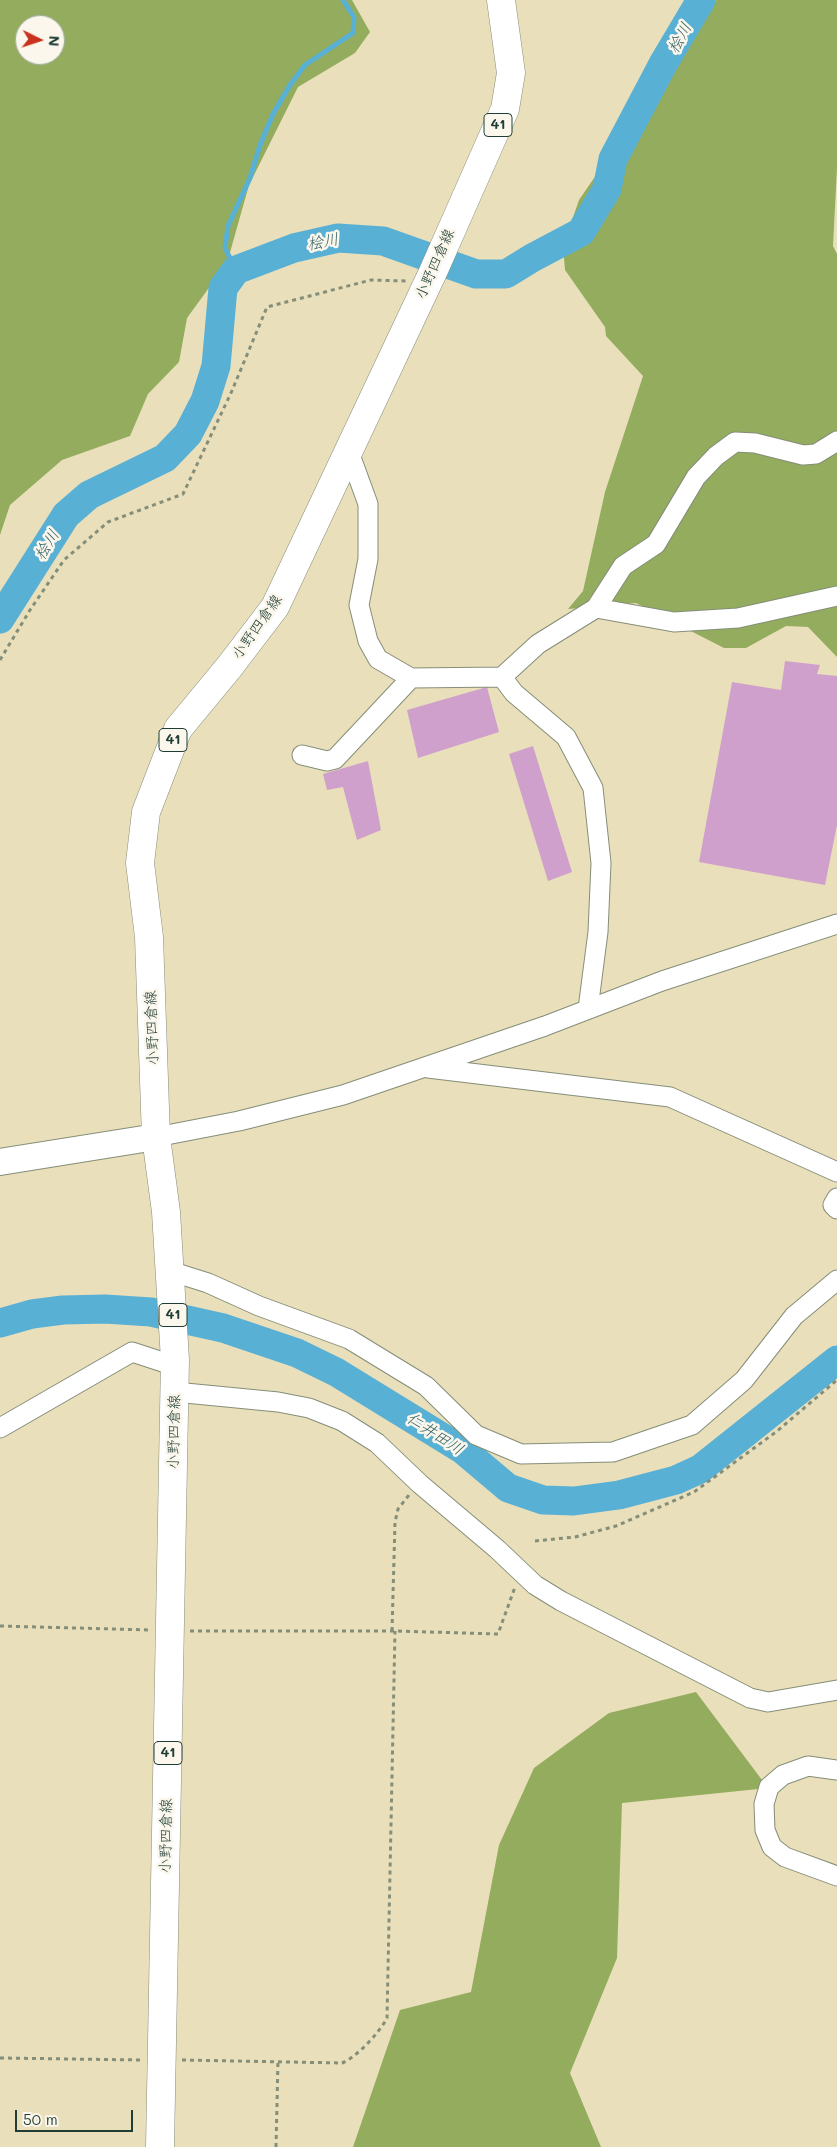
<!DOCTYPE html>
<html>
<head>
<meta charset="utf-8">
<style>
	body { margin:0 }
	#map { position:relative; width:837px; height:2147px; overflow:hidden; background:#eadfbb; font-family:Mali,sans-serif }
	canvas { display:block }
	.north { position:absolute; left:15px; top:15px; width:50px; height:50px; box-sizing:border-box; background:#fbf7ec; border:1px solid #a3ada2; border-radius:50%; rotate:94deg; font-size:14px; font-weight:700; line-height:20px; text-align:center; color:#1f3d34 }
	.north::after { content:''; display:block; margin:auto; width:18px; height:22px; background:#c8321e; clip-path:polygon(50% 0,100% 100%,50% 72%,0 100%) }
	.scale { position:absolute; left:15px; top:2110px; width:118px; height:22px; box-sizing:border-box; border:2px solid #1f3d34; border-top:0; padding-left:6px; font-size:15px; line-height:18px; white-space:nowrap; color:#1f3d34; -webkit-text-stroke:4px #fbf7ec; paint-order:stroke }
</style>
</head>
<body>
<div id="map">
<canvas width="837" height="2147"></canvas>
<div class="north">N</div>
<div class="scale">50 m</div>
</div>
<script>
const ctx = document.querySelector('canvas').getContext('2d');
ctx.lineJoin = 'round';
function fillPath(path, color) { ctx.fillStyle = color; ctx.fill(path, 'evenodd'); }
function stroke(path, color, width, dash) { ctx.strokeStyle = color; ctx.lineWidth = width; ctx.lineCap = dash ? 'butt' : 'round'; ctx.setLineDash(dash || []); ctx.stroke(path); }
function drawText(font, color, halo, rows, align = 'center') {
  ctx.font = font + ' Mali,"Klee One",sans-serif'; ctx.lineWidth = 5; ctx.setLineDash([]); ctx.textBaseline = 'middle'; ctx.strokeStyle = halo; ctx.fillStyle = color; for (const [text, x, y, turn = 0] of rows) {
    ctx.save(); ctx.translate(x, y); ctx.rotate((+turn || 0) * Math.PI / 180); ctx.textAlign = isNaN(turn) ? turn : align; if (halo) ctx.strokeText(text, 0, 0); ctx.fillText(text, 0, 0); ctx.restore();
  }
}
const forest = new Path2D(`
	M 0,0 L 352,0 L 370,32 L 355,53 L 298,87 L 249,185 L 227,263 L 187,318 L 179,362 L 148,394 L 130,436 L 62,460 L 10,505 L 0,535 ZM 25,25 L 55,25 L 55,55 L 25,55 Z
	M 716,0 L 837,0 L 837,168 L 833,246 L 837,254 L 837,657 L 808,627 L 786,626 L 746,648 L 724,648 L 636,603 L 568,609 L 583,591 L 605,492 L 643,376 L 606,336 L 605,327 L 565,270 L 563,246 L 579,200 Z
	M 696,1692 L 768,1788 L 622,1803 L 617,1958 L 570,2073 L 601,2147 L 353,2147 L 400,2010 L 471,1992 L 499,1845 L 534,1768 L 609,1713 Z`);
const stream = new Path2D(`
	M 236,270 L 225,248 L 228,226 L 250,178 L 260,145 L 273,114 L 290,85 L 305,65 L 353,33 L 354,17 L 343,0`);
const river = new Path2D(`
	M 0,619 L 66,515 L 89,495 L 165,458 L 188,434 L 205,401 L 216,366 L 223,288 L 236,270 L 294,248 L 338,238 L 383,241 L 476,274 L 506,274 L 532,258 L 581,232 L 607,189 L 613,159 L 663,64 L 701,0
	M 0,1323 L 32,1314 L 63,1310 L 105,1309 L 151,1312 L 223,1328 L 297,1353 L 336,1372 L 463,1450 L 508,1488 L 543,1500 L 574,1501 L 619,1495 L 676,1480 L 700,1469 L 837,1360`);
const building = new Path2D(`
	M 785,661 L 820,665 L 817,674 L 837,676 L 837,825 L 825,885 L 699,862 L 732,682 L 781,690 Z
	M 487,687 L 499,732 L 418,758 L 407,710 Z
	M 533,746 L 572,872 L 548,881 L 509,754 Z
	M 368,761 L 381,830 L 357,840 L 343,787 L 327,790 L 323,774 Z`);
const path = new Path2D(`
	M 0,660 L 30,610 L 64,560 L 108,522 L 183,494 L 231,393 L 267,307 L 371,280 L 406,281
	M 535,1541 L 575,1537 L 616,1526 L 694,1492 L 776,1432 L 837,1380
	M 0,1626 L 151,1630
	M 190,1631 L 395,1631 L 498,1634 L 515,1587
	M 392,1631 L 395,1522 L 398,1509 L 409,1495
	M 0,2058 L 141,2060
	M 182,2060 L 342,2063 C 357,2057 380,2032 387,2018 L 395,1631
	M 276,2147 L 278,2060`);
const street = new Path2D(`
	M 349,452 L 368,504 L 368,559 L 359,605 L 368,641 L 378,659 L 411,678 L 502,677 L 514,693 L 566,737 L 593,788 L 601,863 L 598,932 L 588,1009
	M 596,608 L 674,622 L 738,618 L 837,596
	M 502,677 L 538,644 L 596,608 L 623,566 L 656,544 L 696,477 L 716,456 L 735,442 L 755,443 L 803,455 L 816,454 L 837,441
	M 302,755 L 327,761 L 335,759 L 411,678
	M 428,1068 L 670,1097 L 837,1172
	M 156,1137 L 239,1121 L 343,1095 L 545,1026 L 662,981 L 837,924
	M 837,1198 L 833,1205 L 837,1209
	M 170,1271 L 208,1283 L 259,1306 L 349,1339 L 426,1386 L 476,1435 L 521,1454 L 613,1452 L 692,1425 L 744,1380 L 794,1316 L 837,1280
	M 175,1392 L 278,1402 L 309,1408 L 342,1421 L 377,1443 L 420,1484 L 497,1549 L 535,1585 L 561,1601 L 750,1698 L 768,1702 L 837,1690
	M 0,1428 L 132,1352 L 175,1366
	M 837,1770 L 808,1766 L 783,1775 L 769,1787 L 764,1804 L 765,1830 L 772,1847 L 785,1857 L 837,1876`);
const secondary = new Path2D(`
	M 0,1162 L 156,1137`);
const primary = new Path2D(`
	M 160,2147 L 175,1360 L 166,1212 L 156,1137 L 149,937 L 140,863 L 146,812 L 178,729 L 230,666 L 275,607 L 433,272 L 505,109 L 511,73 L 501,0`);
const shields = [
	[498,125,28],
	[173,740,28],
	[173,1315,28],
	[168,1753,28]
];
const shieldNames = [
	["41",498,125],
	["41",173,740],
	["41",173,1315],
	["41",168,1753]
];
const streetNames = [
	["小野四倉線",435,264,-66],
	["小野四倉線",257,627,-55],
	["小野四倉線",152,1028,-92],
	["小野四倉線",174,1432,-89],
	["小野四倉線",166,1836,-89]
];
const waterNames = [
	["桧川",680,38,-61],
	["桧川",323,242,-10],
	["桧川",47,545,-58],
	["仁井田川",435,1434,33]
];
fillPath(forest, '#93ac5e');
stroke(stream, '#58b0d5', 5);
stroke(river, '#58b0d5', 29);
fillPath(building, '#cea0cb');
stroke(street, '#848e78', 21);
stroke(secondary, '#848e78', 28);
stroke(primary, '#848e78', 29);
stroke(path, '#848e78', 3, [4, 4]);
stroke(street, '#fff', 19);
stroke(secondary, '#fff', 26);
stroke(primary, '#fff', 28);
for (const [x, y, w] of shields) { const box = new Path2D(); box.roundRect(x - w / 2, y - 11.5, w, 23, 4); ctx.fillStyle = '#fbf7ec'; ctx.fill(box); stroke(box, '#1f3d34', 1); }
drawText('bold 14px', '#1f3d34', null, shieldNames);
drawText('15px', '#1f3d34', '#fbf7ec', streetNames);
drawText('italic 16px', '#306064', '#fbf7ec', waterNames);
</script>
</body>
</html>
